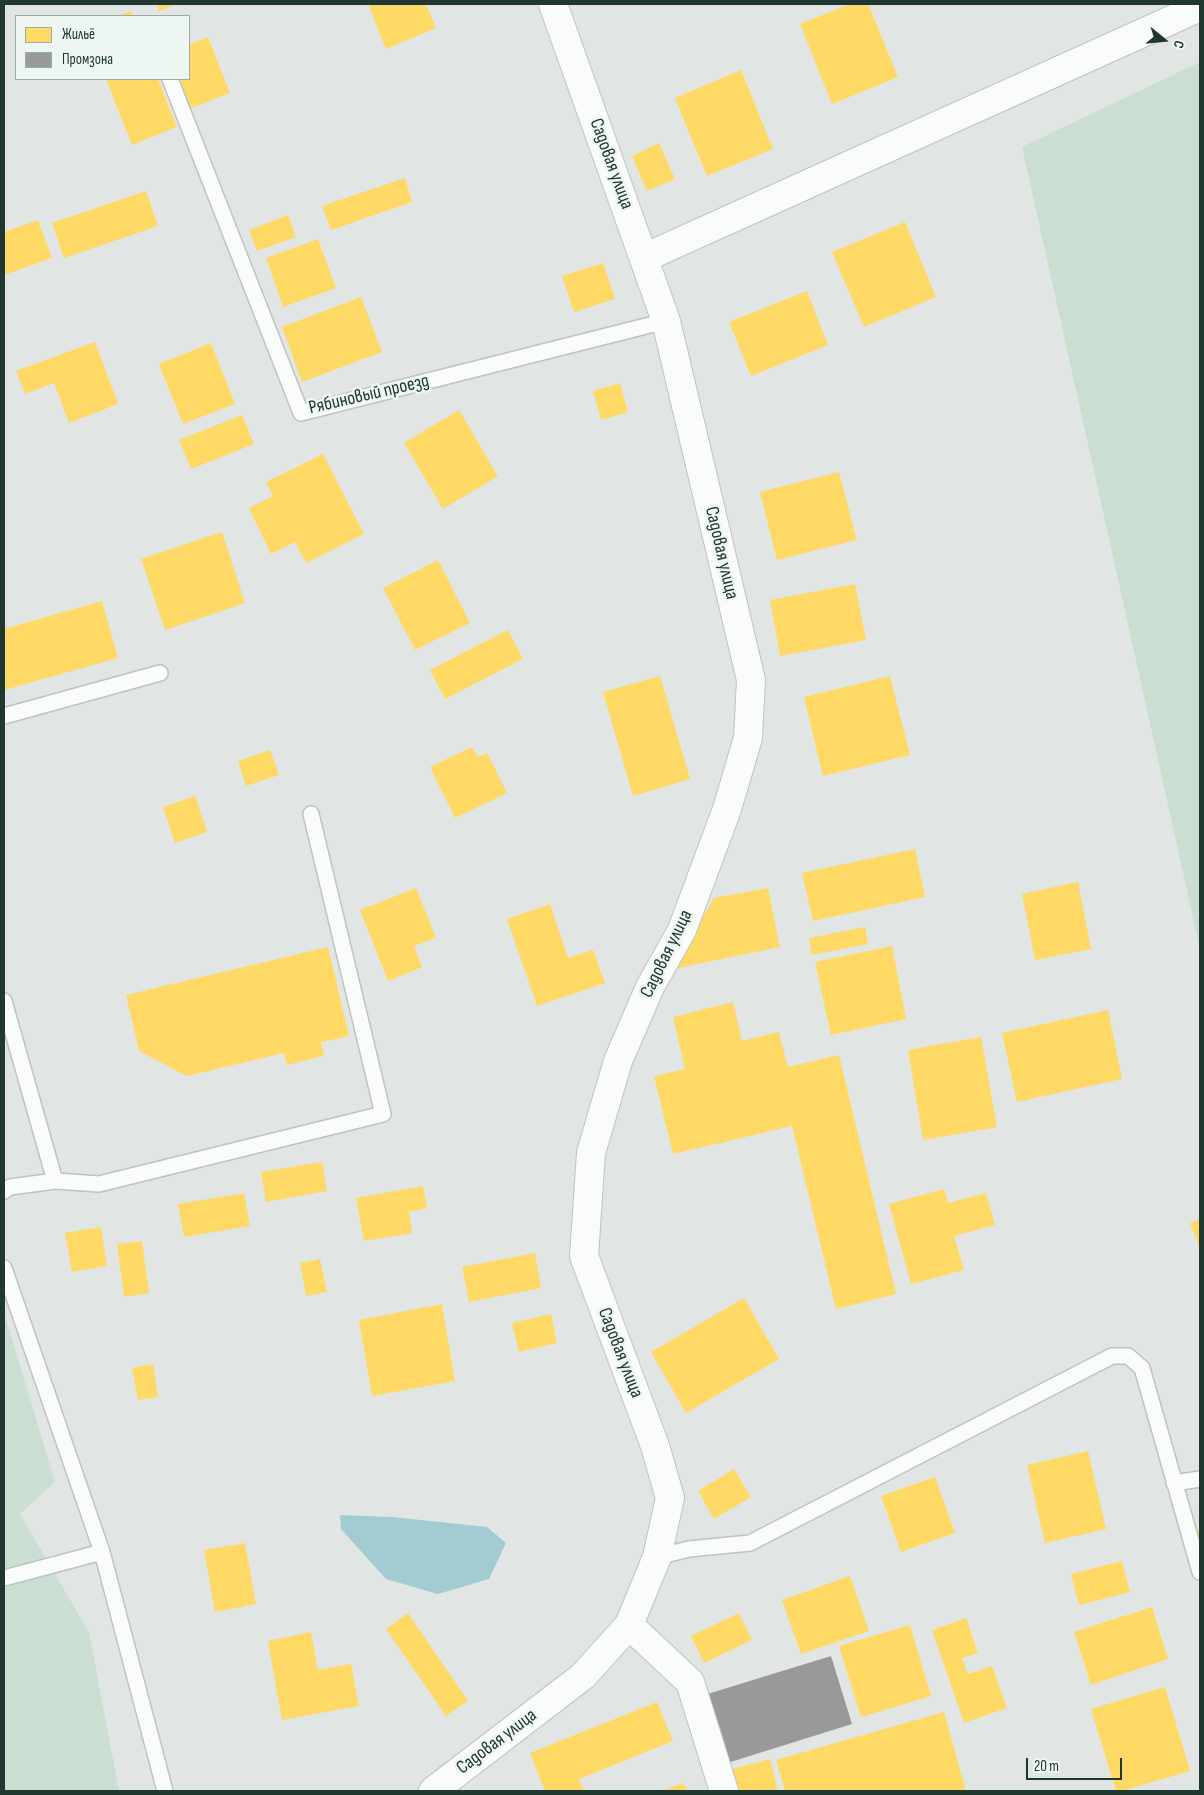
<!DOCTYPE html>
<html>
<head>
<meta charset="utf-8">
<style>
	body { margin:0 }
	#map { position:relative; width:1204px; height:1795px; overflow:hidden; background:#e1e6e4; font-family:"Sofia Sans Condensed",sans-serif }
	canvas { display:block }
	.frame { position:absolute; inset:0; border:5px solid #213732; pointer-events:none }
	.legend { position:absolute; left:15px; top:15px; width:175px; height:65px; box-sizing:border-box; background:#eef6f2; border:1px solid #9caaa5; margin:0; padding:6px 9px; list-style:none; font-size:15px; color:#213732 }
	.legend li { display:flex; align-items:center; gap:10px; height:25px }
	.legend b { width:25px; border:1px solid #9caaa5 }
	.north { position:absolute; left:1139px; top:15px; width:50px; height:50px; -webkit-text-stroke:4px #eef6f2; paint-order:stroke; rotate:107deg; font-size:14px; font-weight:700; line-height:20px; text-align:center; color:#213732 }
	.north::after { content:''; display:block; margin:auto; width:18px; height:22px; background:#213732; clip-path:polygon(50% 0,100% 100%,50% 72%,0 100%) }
	.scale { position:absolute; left:1026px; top:1758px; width:96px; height:22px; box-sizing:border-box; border:2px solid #213732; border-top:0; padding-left:6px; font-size:15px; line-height:18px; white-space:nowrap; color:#213732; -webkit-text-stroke:4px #eef6f2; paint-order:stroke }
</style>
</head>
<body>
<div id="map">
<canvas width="1204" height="1795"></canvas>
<div class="frame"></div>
<ul class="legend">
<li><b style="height:14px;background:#ffd966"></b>Жильё</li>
<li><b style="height:14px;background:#999"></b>Промзона</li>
</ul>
<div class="north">С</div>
<div class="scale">20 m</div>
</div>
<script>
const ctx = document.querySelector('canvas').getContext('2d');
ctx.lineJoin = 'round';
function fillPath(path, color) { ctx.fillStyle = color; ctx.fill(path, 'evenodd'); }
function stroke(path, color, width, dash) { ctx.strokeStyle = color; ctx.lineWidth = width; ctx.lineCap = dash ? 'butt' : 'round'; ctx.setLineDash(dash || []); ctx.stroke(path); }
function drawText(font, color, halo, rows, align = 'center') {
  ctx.font = font + ' "Sofia Sans Condensed",sans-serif'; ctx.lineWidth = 5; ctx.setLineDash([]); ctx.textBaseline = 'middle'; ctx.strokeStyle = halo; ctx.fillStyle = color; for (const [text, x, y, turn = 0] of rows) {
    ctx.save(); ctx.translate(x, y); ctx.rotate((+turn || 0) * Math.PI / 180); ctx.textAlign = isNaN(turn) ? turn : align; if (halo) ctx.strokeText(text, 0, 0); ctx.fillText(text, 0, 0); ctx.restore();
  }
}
const green = new Path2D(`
	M 1200,62 L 1200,949 L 1022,147 Z
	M 4,1312 L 55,1482 L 20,1514 L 89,1632 L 119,1791 L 4,1791 Z`);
const water = new Path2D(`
	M 340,1515 L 392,1517 L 487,1527 L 506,1543 L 489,1579 L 438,1594 L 386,1579 L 341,1529 Z`);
const homes = new Path2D(`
	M 156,4 L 177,4 L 159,11 Z
	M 368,4 L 426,4 L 436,28 L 386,49 Z
	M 850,4 L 868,4 L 898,77 L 832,104 L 800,24 Z
	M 131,11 L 133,16 L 118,16 Z
	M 208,37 L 230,93 L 189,109 L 177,79 L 189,79 L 189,45 Z
	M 741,70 L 773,149 L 707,176 L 675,98 Z
	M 106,79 L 158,79 L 177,127 L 132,145 Z
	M 659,143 L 675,179 L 647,191 L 632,156 Z
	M 405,178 L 412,202 L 331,230 L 322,206 Z
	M 146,191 L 158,226 L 64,258 L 52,223 Z
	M 288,215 L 296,237 L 257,251 L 249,230 Z
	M 38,220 L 52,258 L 4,275 L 4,232 Z
	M 905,222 L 936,297 L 864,327 L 832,252 Z
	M 318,239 L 336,288 L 283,307 L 266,258 Z
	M 603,263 L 615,299 L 574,312 L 562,276 Z
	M 807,291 L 828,345 L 751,376 L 729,322 Z
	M 361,297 L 382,352 L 302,382 L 282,327 Z
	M 95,342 L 118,404 L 69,423 L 54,383 L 25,394 L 16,371 Z
	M 211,343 L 235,404 L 183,424 L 159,364 Z
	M 620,383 L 628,412 L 601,420 L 593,391 Z
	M 459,410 L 498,476 L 443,509 L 404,443 Z
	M 242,415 L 254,444 L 191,469 L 179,440 Z
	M 323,454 L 364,534 L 306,563 L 295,542 L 271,554 L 249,508 L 273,496 L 266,482 Z
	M 839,472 L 857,540 L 777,560 L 760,492 Z
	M 222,532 L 245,603 L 165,630 L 141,559 Z
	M 438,560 L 470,623 L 415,650 L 383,588 Z
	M 855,584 L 866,640 L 780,656 L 770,600 Z
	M 102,601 L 118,658 L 4,690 L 4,629 Z
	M 508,630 L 523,659 L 445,699 L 430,670 Z
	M 660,676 L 690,779 L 633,796 L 603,692 Z
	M 890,676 L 910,755 L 823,776 L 804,697 Z
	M 472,747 L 478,757 L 487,753 L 507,793 L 455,818 L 430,767 Z
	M 270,750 L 279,775 L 246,786 L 238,761 Z
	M 195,796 L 207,832 L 175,843 L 163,807 Z
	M 915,849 L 925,897 L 813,921 L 802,873 Z
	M 1078,882 L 1091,949 L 1035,960 L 1022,894 Z
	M 416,888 L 436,938 L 414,946 L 422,967 L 388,981 L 360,910 Z
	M 768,888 L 780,947 L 673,969 L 714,898 Z
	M 550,904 L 568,958 L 593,950 L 605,983 L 537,1006 L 507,919 Z
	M 865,927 L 868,944 L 812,955 L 809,938 Z
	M 892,946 L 906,1019 L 831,1035 L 815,962 Z
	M 328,947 L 349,1036 L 321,1042 L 324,1056 L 287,1065 L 284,1053 L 187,1076 L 139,1051 L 126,995 Z
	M 733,1002 L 742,1041 L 779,1032 L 788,1067 L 839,1055 L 896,1294 L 836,1309 L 792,1126 L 673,1154 L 654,1076 L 685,1069 L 673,1017 Z
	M 1108,1010 L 1122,1079 L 1017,1102 L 1002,1033 Z
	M 981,1037 L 997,1127 L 923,1140 L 908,1050 Z
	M 322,1162 L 327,1191 L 266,1202 L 261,1172 Z
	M 423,1186 L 427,1208 L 409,1212 L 412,1233 L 364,1241 L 356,1198 Z
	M 944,1189 L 948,1203 L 986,1193 L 995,1225 L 954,1236 L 964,1270 L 911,1284 L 889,1204 Z
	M 244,1193 L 250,1226 L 184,1237 L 178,1204 Z
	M 1200,1219 L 1200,1249 L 1190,1223 Z
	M 101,1227 L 107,1266 L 72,1272 L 65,1233 Z
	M 142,1241 L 149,1293 L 124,1297 L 117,1244 Z
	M 535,1253 L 541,1288 L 469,1302 L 462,1267 Z
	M 320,1259 L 327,1292 L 306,1296 L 300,1263 Z
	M 744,1298 L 779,1359 L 686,1413 L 651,1352 Z
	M 442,1304 L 455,1381 L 372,1396 L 359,1320 Z
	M 551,1314 L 557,1343 L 519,1352 L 512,1323 Z
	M 153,1364 L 158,1397 L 138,1400 L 132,1368 Z
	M 1088,1451 L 1106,1529 L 1045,1543 L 1027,1465 Z
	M 734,1469 L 751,1497 L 714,1519 L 698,1491 Z
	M 935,1477 L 955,1533 L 901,1552 L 881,1496 Z
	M 1200,1529 L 1200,1544 L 1196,1530 Z
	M 245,1543 L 256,1604 L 215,1612 L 204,1550 Z
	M 1122,1561 L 1130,1592 L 1079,1605 L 1071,1574 Z
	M 850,1576 L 869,1631 L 801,1654 L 782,1600 Z
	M 1152,1607 L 1168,1659 L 1091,1685 L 1074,1632 Z
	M 408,1613 L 468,1701 L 446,1716 L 386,1629 Z
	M 739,1613 L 752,1640 L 704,1663 L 691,1636 Z
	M 966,1618 L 978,1653 L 962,1658 L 968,1674 L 992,1666 L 1007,1708 L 964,1723 L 932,1630 Z
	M 910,1625 L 931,1696 L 861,1717 L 839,1646 Z
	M 311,1632 L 318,1670 L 351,1664 L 359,1706 L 282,1720 L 268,1641 Z
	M 1165,1687 L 1190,1771 L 1122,1791 L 1116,1791 L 1091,1709 Z
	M 657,1702 L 673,1741 L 579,1779 L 584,1791 L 545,1791 L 530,1753 Z
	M 944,1712 L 966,1791 L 785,1791 L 776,1760 Z
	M 770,1759 L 778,1791 L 734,1791 L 729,1770 Z
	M 684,1783 L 687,1791 L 660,1791 Z`);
const industry = new Path2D(`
	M 831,1656 L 852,1724 L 721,1765 L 701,1696 Z`);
const service = new Path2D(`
	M 170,79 L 301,413 L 666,321
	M 4,716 L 160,673
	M 4,1001 L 55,1181 L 10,1187 L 4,1191
	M 55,1181 L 99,1184 L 383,1114 L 311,814
	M 4,1268 L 102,1552 L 165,1791
	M 1174,1483 L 1200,1479
	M 657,1557 L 689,1549 L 750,1543 L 1112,1356 L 1128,1356 L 1142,1368 L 1200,1572
	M 4,1578 L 102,1552`);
const minor = new Path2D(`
	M 644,258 L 1200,7
	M 629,1625 L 690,1682 L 724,1791
	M 433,1791 L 583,1676 L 629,1625 L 657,1557 L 670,1498 L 655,1446 L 584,1256 L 591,1153 L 618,1061 L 650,987 L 682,930 L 727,809 L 748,738 L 751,680 L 666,321 L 553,4`);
const streetNames = [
	["Садовая улица",611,164,70],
	["Рябиновый проезд",369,395,-13],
	["Садовая улица",721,553,77],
	["Садовая улица",667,954,-64],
	["Садовая улица",620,1353,69],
	["Садовая улица",497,1742,-37]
];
fillPath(green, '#cadfd1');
fillPath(water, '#a3cbd2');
fillPath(homes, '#ffd966');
fillPath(industry, '#999');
stroke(service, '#bec3c1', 18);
stroke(minor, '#bec3c1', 30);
stroke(service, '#fafbfb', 15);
stroke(minor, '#fafbfb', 28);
drawText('19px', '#213732', '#eef6f2', streetNames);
</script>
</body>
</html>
